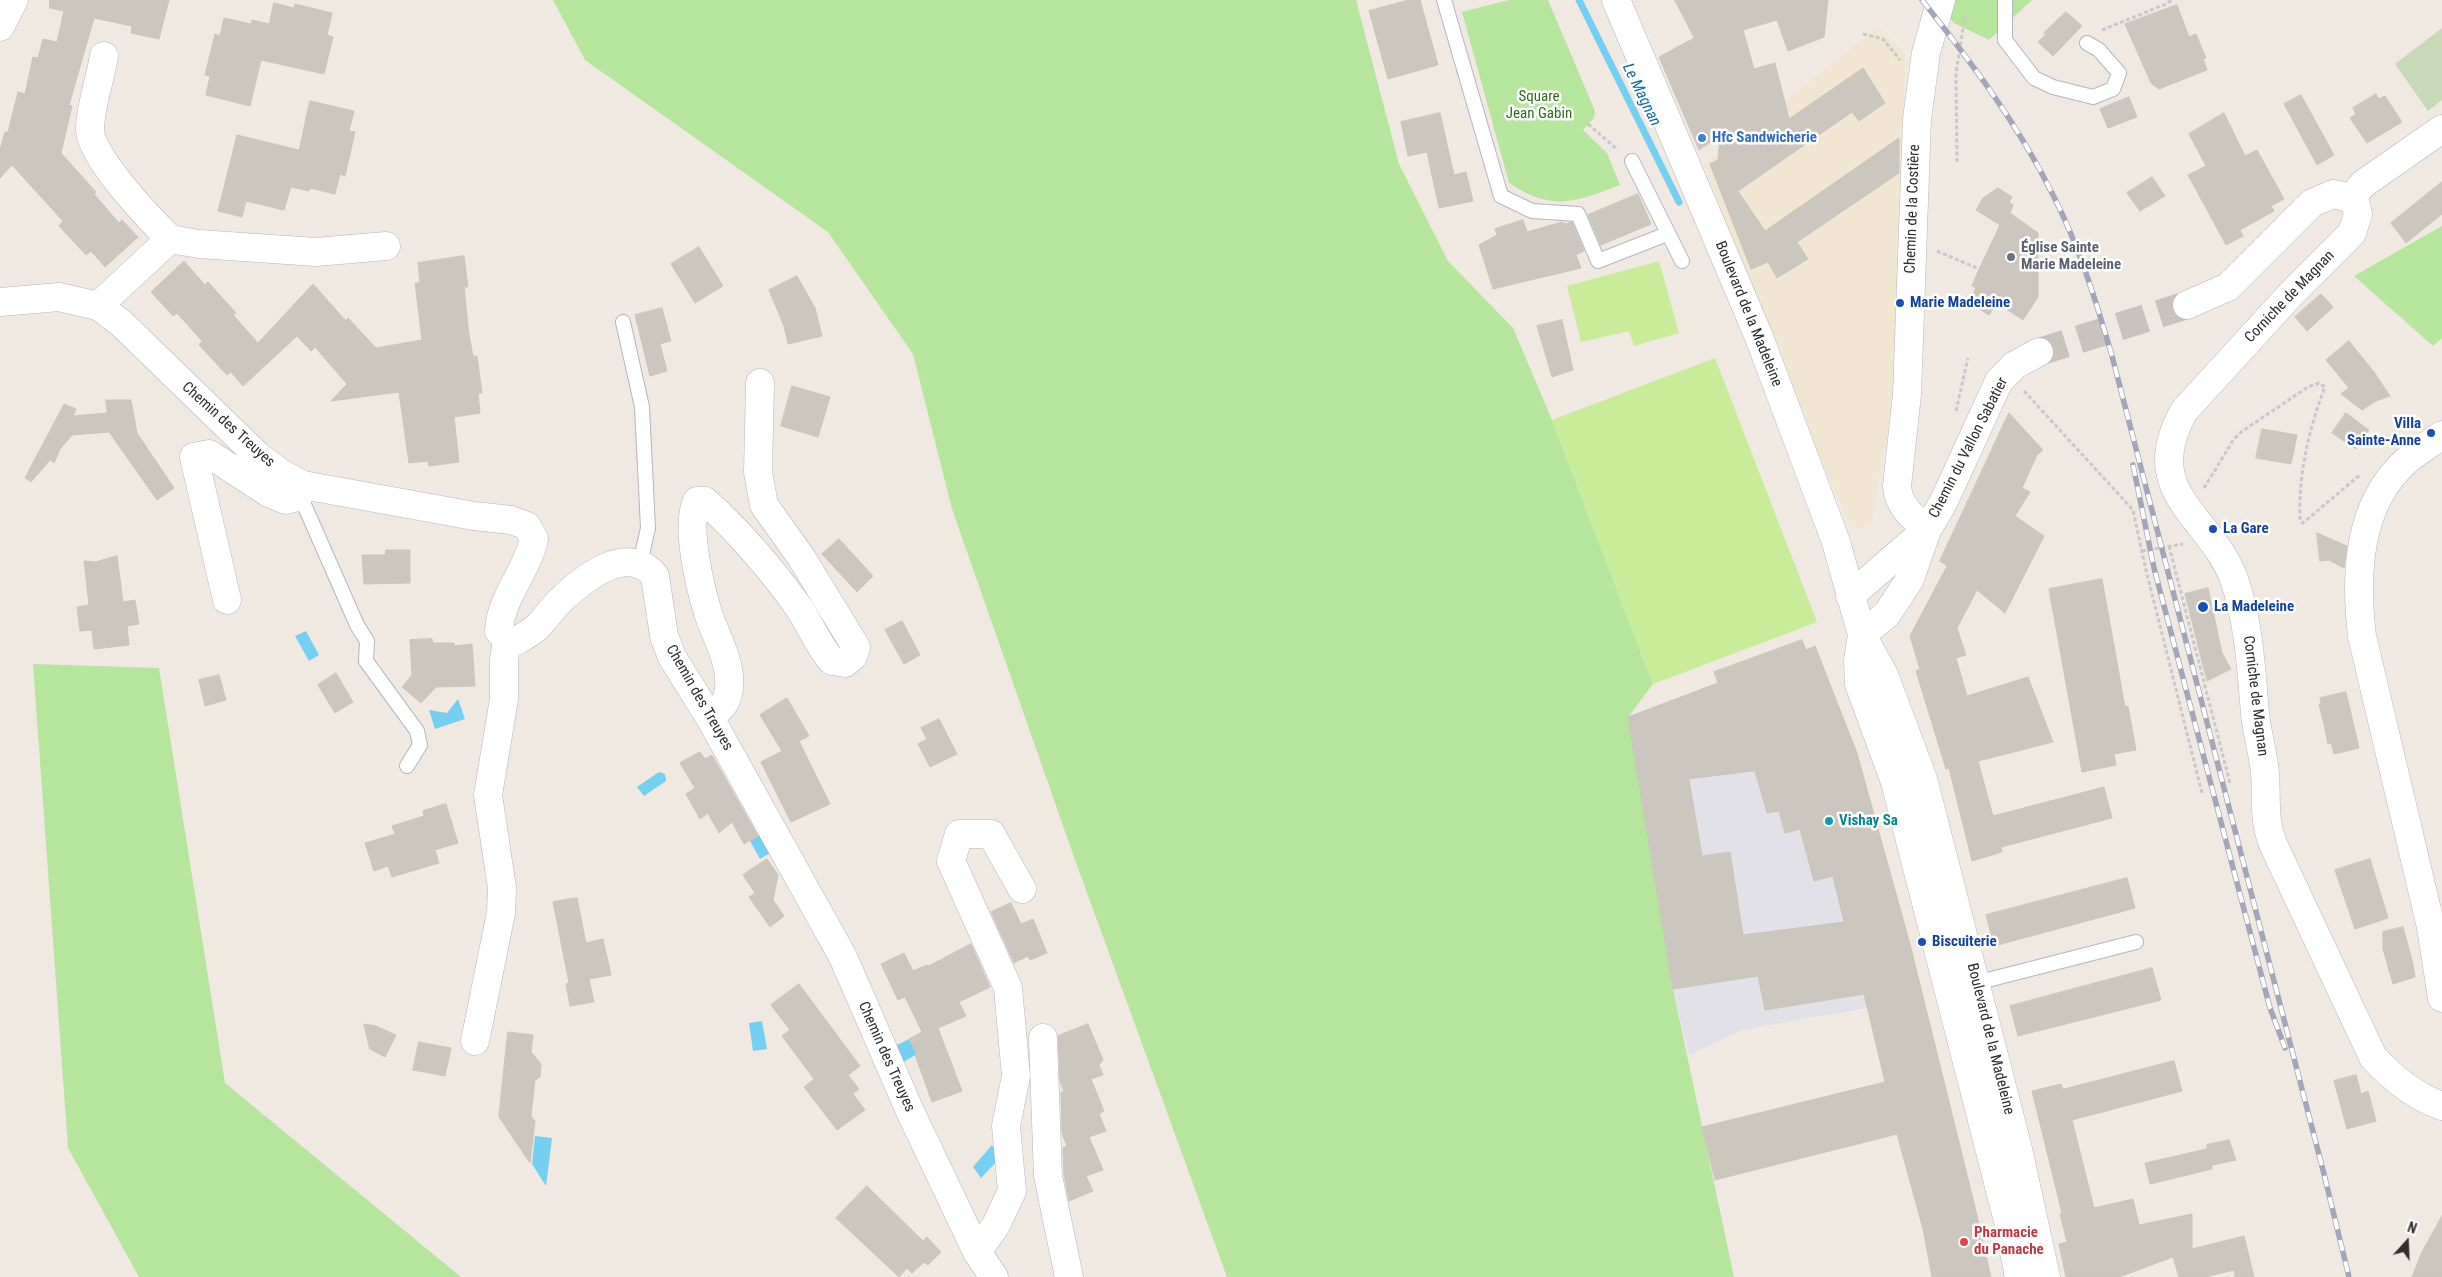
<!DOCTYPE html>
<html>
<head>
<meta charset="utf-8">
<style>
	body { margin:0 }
	#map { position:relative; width:2442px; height:1277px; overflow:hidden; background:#efe9e1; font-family:"Roboto Condensed",sans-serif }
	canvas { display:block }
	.north { position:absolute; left:2382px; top:1217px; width:50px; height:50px; -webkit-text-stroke:4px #fff; paint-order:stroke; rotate:20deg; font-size:14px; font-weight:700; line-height:20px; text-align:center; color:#2e2e2e }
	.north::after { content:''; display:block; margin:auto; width:18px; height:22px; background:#2e2e2e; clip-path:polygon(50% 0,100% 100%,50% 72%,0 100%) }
</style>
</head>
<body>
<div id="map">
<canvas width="2442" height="1277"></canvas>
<div class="north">N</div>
</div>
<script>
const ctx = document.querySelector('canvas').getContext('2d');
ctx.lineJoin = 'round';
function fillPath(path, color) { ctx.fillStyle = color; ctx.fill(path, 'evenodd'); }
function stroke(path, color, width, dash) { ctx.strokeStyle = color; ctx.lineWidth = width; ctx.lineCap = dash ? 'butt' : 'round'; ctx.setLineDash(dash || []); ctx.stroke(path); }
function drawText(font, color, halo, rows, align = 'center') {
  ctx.font = font + ' "Roboto Condensed",sans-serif'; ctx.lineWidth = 5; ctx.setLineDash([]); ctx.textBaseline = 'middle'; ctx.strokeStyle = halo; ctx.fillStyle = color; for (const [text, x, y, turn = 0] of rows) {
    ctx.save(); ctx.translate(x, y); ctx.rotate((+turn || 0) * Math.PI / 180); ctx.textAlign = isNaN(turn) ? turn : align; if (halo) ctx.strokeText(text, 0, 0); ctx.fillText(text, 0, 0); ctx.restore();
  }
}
const industrial = new Path2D(`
	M 1815,646 L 1857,753 L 1923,998 L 1742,1030 L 1689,1055 L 1673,989 L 1628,717 Z`);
const education = new Path2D(`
	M 1878,27 L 1905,54 L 1902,206 L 1891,413 L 1871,525 L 1851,527 L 1773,352 L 1705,164 Z`);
const green = new Path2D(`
	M 553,0 L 1356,0 L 1399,164 L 1448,261 L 1513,328 L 1552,420 L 1653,684 L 1628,717 L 1673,989 L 1734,1277 L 1227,1277 L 1074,857 L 952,509 L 913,354 L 828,232 L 585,60 Z
	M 1509,0 L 1548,0 L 1595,111 L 1594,118 L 1583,130 L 1607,153 L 1620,185 C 1575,202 1553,212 1509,183 L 1462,12 Z
	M 1935,0 L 2032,0 L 1989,40 L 1954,23 Z
	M 2442,226 L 2442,338 L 2433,346 L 2354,276 Z
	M 33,664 L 159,668 L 225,1083 L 461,1277 L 139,1277 L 68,1148 Z`);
const cemetery = new Path2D(`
	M 2442,28 L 2442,100 L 2428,111 L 2395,64 Z`);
const pitch = new Path2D(`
	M 1659,261 L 1679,333 L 1634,346 L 1629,331 L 1581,342 L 1567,286 Z
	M 1715,358 L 1817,622 L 1653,684 L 1552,420 Z`);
const water = new Path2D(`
	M 306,631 L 319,655 L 309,661 L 295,636 Z
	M 458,699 L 465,719 L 435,729 L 429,710 L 447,713 Z
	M 659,772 L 665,774 L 666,781 L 644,796 L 637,787 Z
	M 765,831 L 775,850 L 760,859 L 750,841 Z
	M 762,1021 L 767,1049 L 753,1051 L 749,1023 Z
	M 909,1039 L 917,1054 L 902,1063 L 893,1047 Z
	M 535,1136 L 552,1138 L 546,1186 L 532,1164 Z
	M 992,1145 L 1000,1158 L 981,1178 L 973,1167 Z`);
const stream = new Path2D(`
	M 1579,0 L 1679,202`);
const building = new Path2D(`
	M 50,0 L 169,0 L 159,39 L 131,33 L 132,26 L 94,18 L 69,105 L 72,106 L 61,153 L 96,192 L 94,194 L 119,223 L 122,220 L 138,237 L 105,267 L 91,251 L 86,255 L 59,226 L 63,221 L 12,165 L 0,178 L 0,150 L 5,132 L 8,132 L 18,92 L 25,94 L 33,57 L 38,58 L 43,39 L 57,42 L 64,11 L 50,8 Z
	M 1409,0 L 1420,0 L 1438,65 L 1388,79 L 1369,11 Z
	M 1675,0 L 1828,0 L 1824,37 L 1788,51 L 1777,20 L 1743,30 L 1754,69 L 1775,63 L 1789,119 L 1863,68 L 1885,103 L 1859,121 L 1852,112 L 1738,191 L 1765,231 L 1899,138 L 1899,173 L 1797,242 L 1808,259 L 1777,278 L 1768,262 L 1751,269 L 1710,164 L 1718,160 L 1720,136 L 1699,150 L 1659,57 L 1694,38 Z
	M 274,3 L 294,8 L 295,4 L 332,13 L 327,35 L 333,37 L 324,74 L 261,60 L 250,106 L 206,95 L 210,76 L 205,75 L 215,34 L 220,36 L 224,18 L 251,24 L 252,20 L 269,24 Z
	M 2177,5 L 2189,37 L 2196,34 L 2206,58 L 2203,59 L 2207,70 L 2159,89 L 2151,83 L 2125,24 Z
	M 2066,12 L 2082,26 L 2053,56 L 2038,42 L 2046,34 L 2044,33 Z
	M 2376,94 L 2379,99 L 2385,96 L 2402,122 L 2367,143 L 2350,118 L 2356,114 L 2353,108 Z
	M 2301,95 L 2334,155 L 2317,165 L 2284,104 Z
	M 2129,97 L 2137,117 L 2108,128 L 2100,109 Z
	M 310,101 L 354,111 L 349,131 L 355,132 L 345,176 L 340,174 L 335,194 L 310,188 L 309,191 L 291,187 L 284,210 L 246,201 L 242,217 L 218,211 L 237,135 L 299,150 Z
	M 1440,113 L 1454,175 L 1466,172 L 1473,201 L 1439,208 L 1427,152 L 1408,156 L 1401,122 Z
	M 2224,113 L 2245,156 L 2257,150 L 2284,199 L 2271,206 L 2274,211 L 2240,230 L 2243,236 L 2226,245 L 2188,175 L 2206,166 L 2189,134 Z
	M 2152,177 L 2165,196 L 2140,211 L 2127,193 Z
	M 2442,182 L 2442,214 L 2406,243 L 2391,223 Z
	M 1998,188 L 2012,197 L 2009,202 L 2013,205 L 2010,213 L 2038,233 L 2038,297 L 2023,320 L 1997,303 L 1989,315 L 1969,302 L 1976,288 L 1972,286 L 1979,269 L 2000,225 L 1976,210 L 1983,198 Z
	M 1638,194 L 1651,224 L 1601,245 L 1588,215 Z
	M 1523,220 L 1527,232 L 1562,222 L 1565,224 L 1572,222 L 1584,251 L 1576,255 L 1581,268 L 1493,289 L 1479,245 L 1497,235 L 1495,229 Z
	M 699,247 L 723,286 L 695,303 L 671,264 Z
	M 464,256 L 468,287 L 464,287 L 469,335 L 473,356 L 477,356 L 482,393 L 478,393 L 480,413 L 454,417 L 459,462 L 429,466 L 428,461 L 409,463 L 399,392 L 331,401 L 347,384 L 315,347 L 311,351 L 297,336 L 243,386 L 231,372 L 227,375 L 199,345 L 202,341 L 177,313 L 173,316 L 151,292 L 184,261 L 205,285 L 208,282 L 236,313 L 233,315 L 258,343 L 313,284 L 346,321 L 348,318 L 376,348 L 422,340 L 415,283 L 420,283 L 418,263 Z
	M 797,276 L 815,308 L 822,336 L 788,344 L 784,326 L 769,290 Z
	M 2321,294 L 2333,307 L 2307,331 L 2295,317 Z
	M 662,308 L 671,341 L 660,344 L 667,371 L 650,376 L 635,315 Z
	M 1562,320 L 1573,370 L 1552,377 L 1537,326 Z
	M 2349,341 L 2374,372 L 2390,396 L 2376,401 L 2362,410 L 2341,394 L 2349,388 L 2326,360 Z
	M 792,386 L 830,397 L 818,437 L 781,426 Z
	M 106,400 L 131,400 L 137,433 L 174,488 L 157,500 L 109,432 L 72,435 L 60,449 L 54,463 L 50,460 L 31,482 L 25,478 L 64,404 L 76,409 L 73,416 L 107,413 Z
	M 2009,413 L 2043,450 L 2037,455 L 2022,488 L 2030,492 L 2015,516 L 2044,536 L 2005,613 L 1977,590 L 1957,628 L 1966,655 L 1956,658 L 1967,696 L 2028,677 L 2053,742 L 1978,761 L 1993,816 L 2104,787 L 2112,818 L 2001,847 L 2002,852 L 1972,861 L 1949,768 L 1946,769 L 1916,671 L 1920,669 L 1910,636 L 1947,566 L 1940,561 Z
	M 2346,413 L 2369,430 L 2356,449 L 2332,433 Z
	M 2262,429 L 2297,435 L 2291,464 L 2256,458 Z
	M 2317,533 L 2347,546 L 2344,568 L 2329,560 L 2320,561 Z
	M 839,539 L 873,576 L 857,592 L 822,554 Z
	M 386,550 L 410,550 L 410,583 L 364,584 L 362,555 L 385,555 Z
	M 117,556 L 123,602 L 135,600 L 139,624 L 127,626 L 129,645 L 94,649 L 92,630 L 80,631 L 77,607 L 89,605 L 84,561 L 95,562 Z
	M 2102,579 L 2125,707 L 2128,706 L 2136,750 L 2114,754 L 2116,765 L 2082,772 L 2049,589 Z
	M 2208,588 L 2222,653 L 2231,669 L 2207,681 L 2185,594 Z
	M 902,621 L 920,655 L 904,664 L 885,630 Z
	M 432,639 L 433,643 L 454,643 L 454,646 L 472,644 L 475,686 L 436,687 L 421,703 L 402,687 L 412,675 L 410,640 Z
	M 1802,640 L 1806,650 L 1815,646 L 1857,753 L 1910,944 L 1975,1207 L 1991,1277 L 1932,1277 L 1923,1229 L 1897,1134 L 1715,1180 L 1702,1127 L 1885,1082 L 1864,994 L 1765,1010 L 1758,976 L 1673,989 L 1628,717 L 1718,683 L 1714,672 ZM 1755,771 L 1767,813 L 1779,811 L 1785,833 L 1800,829 L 1814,881 L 1833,876 L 1844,922 L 1743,935 L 1730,852 L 1702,856 L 1689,779 Z
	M 336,673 L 353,702 L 335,713 L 318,685 Z
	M 219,675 L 226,700 L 205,706 L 199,680 Z
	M 2346,692 L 2359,748 L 2334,754 L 2331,743 L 2328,744 L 2323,720 L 2319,705 L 2321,704 L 2320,698 Z
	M 787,698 L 809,736 L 799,741 L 830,804 L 791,822 L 761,762 L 782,751 L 760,715 Z
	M 939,719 L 957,754 L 930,767 L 918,744 L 927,739 L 921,728 Z
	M 700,752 L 705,759 L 712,755 L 758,836 L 744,844 L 732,822 L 719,833 L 708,813 L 700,819 L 686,794 L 695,788 L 680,763 Z
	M 446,804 L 458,843 L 435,850 L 439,863 L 392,877 L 388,866 L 374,871 L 365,843 L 395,834 L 392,826 L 424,816 L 423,811 Z
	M 767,859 L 778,875 L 773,900 L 784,916 L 770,927 L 749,897 L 755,893 L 743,875 Z
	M 2370,859 L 2388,918 L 2355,929 L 2335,870 Z
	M 2127,878 L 2135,908 L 1994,946 L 1986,915 Z
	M 577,898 L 586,943 L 603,939 L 611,975 L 589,979 L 594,1002 L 570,1006 L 566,984 L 569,983 L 553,902 Z
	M 1011,903 L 1021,924 L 1033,919 L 1047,953 L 1030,960 L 1028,956 L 1014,963 L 991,912 Z
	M 2403,927 L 2413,964 L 2415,977 L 2393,984 L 2383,949 L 2383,932 Z
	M 971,944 L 990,987 L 959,1002 L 966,1016 L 938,1028 L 962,1091 L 932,1102 L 915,1055 L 917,1054 L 909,1039 L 922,1032 L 905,997 L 898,1000 L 881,964 L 904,953 L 913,971 L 927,965 L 928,966 Z
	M 2152,968 L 2161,1000 L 2018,1036 L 2010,1006 Z
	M 799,984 L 860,1066 L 848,1075 L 859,1089 L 853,1094 L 865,1110 L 837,1130 L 804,1087 L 814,1079 L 782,1036 L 790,1030 L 771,1005 Z
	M 364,1024 L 376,1026 L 396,1035 L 385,1057 L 370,1049 Z
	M 1088,1024 L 1103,1060 L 1099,1065 L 1103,1075 L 1091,1079 L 1104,1111 L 1099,1114 L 1106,1131 L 1089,1137 L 1103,1170 L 1086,1176 L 1093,1191 L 1069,1201 L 1064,1174 L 1063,1148 L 1067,1146 L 1062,1133 L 1061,1092 L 1064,1091 L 1060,1082 L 1058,1036 Z
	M 508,1032 L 533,1035 L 531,1052 L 541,1064 L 540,1077 L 535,1080 L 531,1116 L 535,1121 L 530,1163 L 499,1117 Z
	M 419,1042 L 451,1048 L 445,1076 L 413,1070 Z
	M 2174,1061 L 2182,1091 L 2072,1120 L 2094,1208 L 2133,1199 L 2139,1225 L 2192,1214 L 2192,1249 L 2244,1236 L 2254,1277 L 2235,1277 L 2234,1270 L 2205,1277 L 2179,1277 L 2173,1257 L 2119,1277 L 2066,1277 L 2059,1244 L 2067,1242 L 2060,1214 L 2062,1213 L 2032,1091 L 2061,1084 L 2063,1089 Z
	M 2356,1075 L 2361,1094 L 2368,1091 L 2376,1121 L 2347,1129 L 2334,1081 Z
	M 2229,1140 L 2236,1160 L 2212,1165 L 2212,1169 L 2150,1184 L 2145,1163 L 2207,1149 L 2207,1145 Z
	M 867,1186 L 923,1241 L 927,1237 L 941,1252 L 928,1265 L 924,1262 L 912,1273 L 907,1268 L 899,1277 L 836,1218 Z
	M 2442,1216 L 2442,1277 L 2412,1277 L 2421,1254 Z`);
const streetTunnel = new Path2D(`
	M 2039,352 L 2187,305`);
const path = new Path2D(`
	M 2102,30 L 2166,4 L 2172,0
	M 1863,34 L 1883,39 L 1900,60
	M 1588,124 L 1618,150
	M 1957,162 L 1956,73 L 1965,16
	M 1937,251 L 1979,269
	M 2024,391 L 2133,510 L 2145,566 L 2202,793
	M 1956,411 L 1968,358
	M 2204,488 L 2234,439 L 2241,432 L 2308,387 L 2319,383 L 2325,387 C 2309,428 2298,475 2300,520 L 2303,523 L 2361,474
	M 2169,546 L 2230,783
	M 2142,551 L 2183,544`);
const lane = new Path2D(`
	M 1444,0 L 1501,196 L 1532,211 L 1578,214 L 1598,261 L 1667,234
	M 2005,0 L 2005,40 L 2034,78 L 2053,87 L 2093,97 L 2113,89 L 2119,73 L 2099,50 L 2087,43
	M 1632,161 L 1682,261
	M 623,322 L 642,407 L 648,528 L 640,563
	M 298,497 L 306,509 L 357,625 L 367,641 L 366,661 L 417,731 L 420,745 L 407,766
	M 1972,984 L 2136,942`);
const street = new Path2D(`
	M 104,56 C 100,80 91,104 90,128 C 88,155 151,220 170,239
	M 2351,198 L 2355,202 L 2358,214 L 2352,233 L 2291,294 L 2184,411 C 2138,493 2210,515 2234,579 C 2249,623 2251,667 2255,713 C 2257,733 2263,753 2265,773 C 2267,798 2263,819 2273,844 L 2373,1057 C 2393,1079 2414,1096 2442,1106
	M 2351,198 L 2363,184 L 2442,129
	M 0,302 L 59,297 L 98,306 L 121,323 L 258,456 L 282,474 L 303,485 L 474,516 L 511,520 L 527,526 L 534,539 C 527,572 501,596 499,631 L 507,639 L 516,641 C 523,637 530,633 536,628 C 545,620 552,608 561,600 C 585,577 628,543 655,576 L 664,636 L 672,657 L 710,718 L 843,957 L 909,1109 L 977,1252 L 994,1277
	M 2187,305 L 2228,287 L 2312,203 L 2333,194 L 2351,198
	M 98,306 L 170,239 L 199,244 L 316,252 L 386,246
	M 2442,435 C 2430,444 2416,452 2405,462 C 2357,506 2355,576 2362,636 L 2431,927 L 2442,998
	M 1927,530 C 1913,517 1898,506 1897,486 L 1907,394 L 1917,119 L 1926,53 L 1941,0
	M 1850,596 L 1925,531
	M 227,600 L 194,457 L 209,454 L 269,493 L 286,500 L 298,497 L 303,485
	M 1862,635 L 1887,614 L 1910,579 L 1927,530 L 1943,503 L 1999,381 L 2015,365 L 2039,352
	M 710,718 C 716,712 725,705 727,698 C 736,669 717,640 708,613 C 700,587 685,525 697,501 L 705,501 C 736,528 773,571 797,605 C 810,623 817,644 832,661 L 845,663 L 853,656 L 856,647 L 801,557 L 764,505 L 758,472 L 760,383
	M 1043,1038 L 1048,1176 L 1069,1277
	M 475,1041 L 501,913 L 502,888 L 488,795 L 504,699 L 504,660 L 507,639
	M 977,1252 L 996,1225 L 1012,1191 L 1006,1126 L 1016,1076 L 1008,988 L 951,861 L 959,834 L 991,834 L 1022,889`);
const secondary = new Path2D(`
	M 1616,0 L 1759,337 L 1836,542 L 1862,635 L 1884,675 L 1923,779 L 2018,1149 L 2046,1277
	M 0,27 L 14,0
	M 1862,635 L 1858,661 L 1859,684 L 1895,782 L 2010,1229 L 2019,1277`);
const rail = new Path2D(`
	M 1922,0 C 1971,62 2018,124 2053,195 C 2079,246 2096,301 2112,356 L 2323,1170 L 2349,1277
	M 2133,465 L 2154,568 L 2270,1008 L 2285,1048`);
const markers = [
	[1702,138,5,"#3f7fe0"],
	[2011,257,5,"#6b7280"],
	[1900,303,5,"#1a4fb4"],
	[2431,433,5,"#1a4fb4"],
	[2213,529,5,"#1a4fb4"],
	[2203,607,6,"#1a4fb4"],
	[1829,821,5,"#0f9aa8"],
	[1922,942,5,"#1a4fb4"],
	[1964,1242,5,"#e0444e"]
];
const parkNames = [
	["Square",1539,97],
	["Jean Gabin",1539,114]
];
const shopNames = [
	["Hfc Sandwicherie",1712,138]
];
const streetNames = [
	["Chemin de la Costière",1913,209,-88],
	["Corniche de Magnan",2290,297,-46],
	["Boulevard de la Madeleine",1748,314,68],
	["Chemin des Treuyes",228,425,42],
	["Chemin du Vallon Sabatier",1969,448,-63],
	["Corniche de Magnan",2255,696,83],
	["Chemin des Treuyes",699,698,60],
	["Boulevard de la Madeleine",1990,1039,76],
	["Chemin des Treuyes",886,1057,66]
];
const worshipNames = [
	["Église Sainte",2021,248],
	["Marie Madeleine",2021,265]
];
const transitNames = [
	["Marie Madeleine",1910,303],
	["Villa",2421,424,"right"],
	["Sainte-Anne",2421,441,"right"],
	["La Gare",2223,529],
	["La Madeleine",2214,607],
	["Biscuiterie",1932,942]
];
const cultureNames = [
	["Vishay Sa",1839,821]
];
const healthNames = [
	["Pharmacie",1974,1233],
	["du Panache",1974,1250]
];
const waterNames = [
	["Le Magnan",1641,95,64]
];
fillPath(industrial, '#e3e1e8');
fillPath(education, '#f0e6d1');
fillPath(green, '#b6e59e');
fillPath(cemetery, '#c8d9b8');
fillPath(pitch, '#c9ec9a');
fillPath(water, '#75cff0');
stroke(stream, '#75cff0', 7);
fillPath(building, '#cbc7bf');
stroke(building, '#cbc5ba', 1);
stroke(streetTunnel, '#c8c4bd', 28, [28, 14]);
stroke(lane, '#b4b7c1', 16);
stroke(street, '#b4b7c1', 29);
stroke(secondary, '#b4b7c1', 29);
stroke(path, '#c9c9c9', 3, [4, 2.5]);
stroke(lane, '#fff', 14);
stroke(street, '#fff', 28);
stroke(secondary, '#fff', 28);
stroke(rail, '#a3a6b8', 5.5);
stroke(rail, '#fff', 4, [11]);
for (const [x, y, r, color] of markers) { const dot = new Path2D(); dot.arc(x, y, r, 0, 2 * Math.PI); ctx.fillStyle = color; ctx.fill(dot); stroke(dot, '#fff', 2); }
drawText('15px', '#2c6e1b', '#fff', parkNames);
drawText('bold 15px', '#366cbe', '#fff', shopNames, 'left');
drawText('15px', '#2e2e2e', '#fff', streetNames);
drawText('bold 15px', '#5b616d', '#fff', worshipNames, 'left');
drawText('bold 15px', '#164399', '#fff', transitNames, 'left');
drawText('bold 15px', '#0d838f', '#fff', cultureNames, 'left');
drawText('bold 15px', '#be3a42', '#fff', healthNames, 'left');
drawText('italic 16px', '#0d6fa3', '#fff', waterNames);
</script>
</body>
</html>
